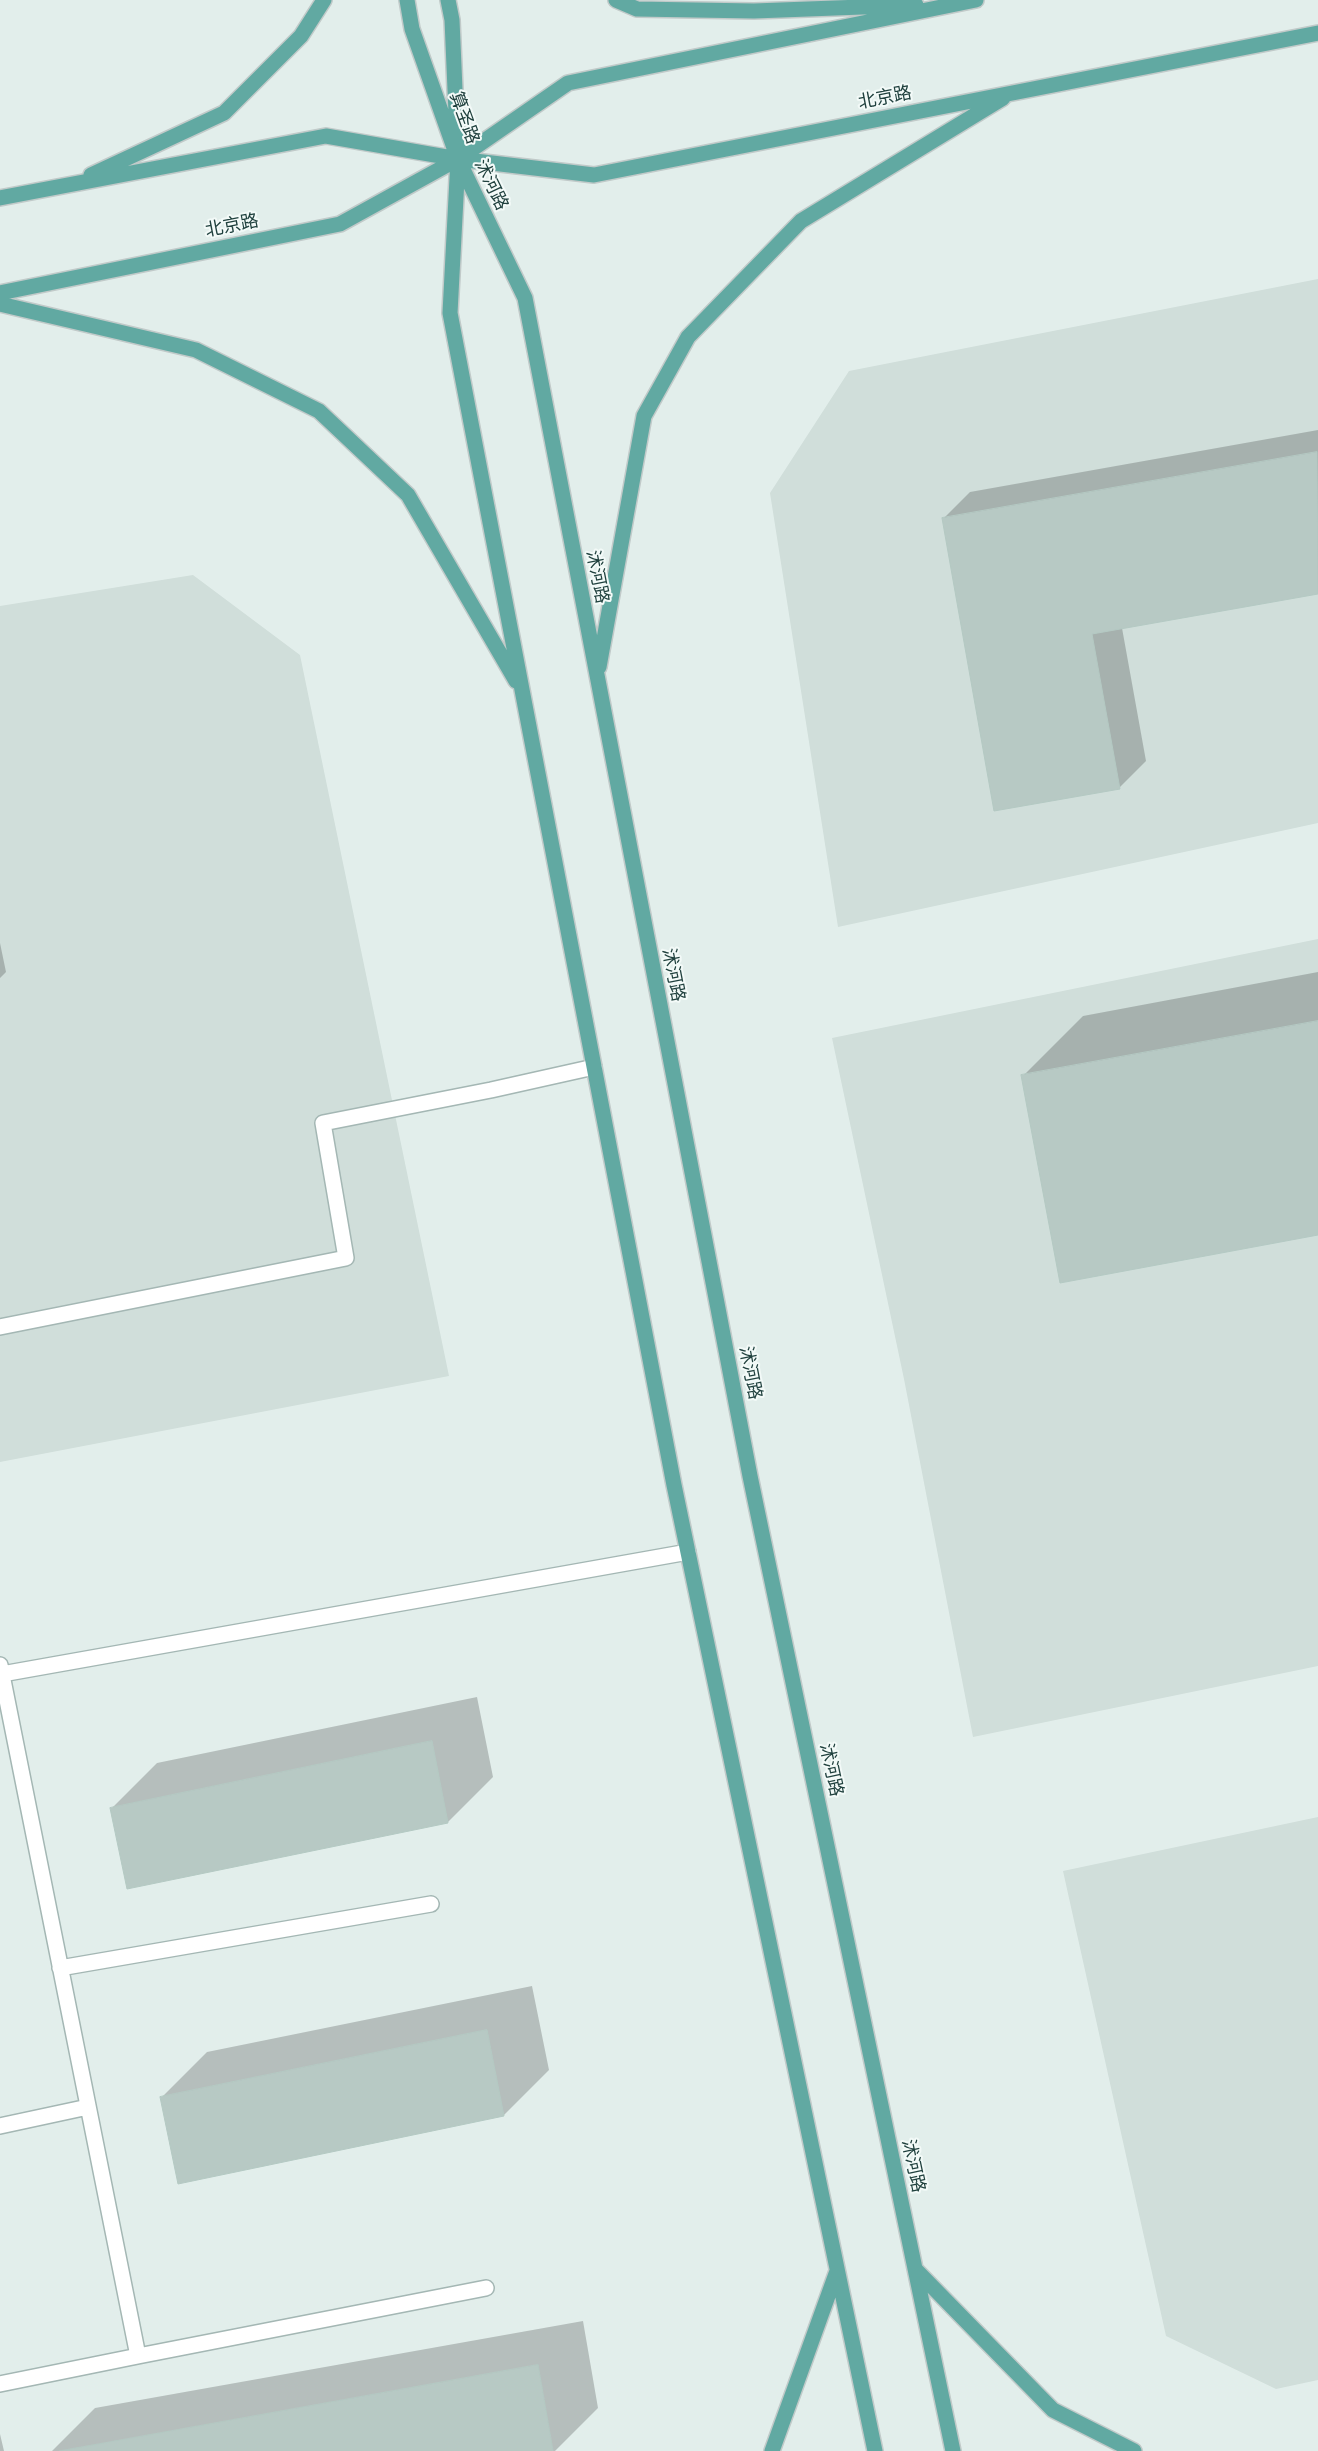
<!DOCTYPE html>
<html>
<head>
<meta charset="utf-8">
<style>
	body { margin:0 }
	canvas { display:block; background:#e2eeeb }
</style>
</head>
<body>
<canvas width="1318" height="2451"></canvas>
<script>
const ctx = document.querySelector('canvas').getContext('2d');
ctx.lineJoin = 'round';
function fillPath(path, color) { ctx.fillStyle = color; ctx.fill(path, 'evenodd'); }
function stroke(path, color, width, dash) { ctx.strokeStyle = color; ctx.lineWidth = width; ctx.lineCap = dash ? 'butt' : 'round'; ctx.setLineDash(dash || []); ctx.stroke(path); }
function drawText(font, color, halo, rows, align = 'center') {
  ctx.font = font + ' "Noto Sans","Noto Sans SC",sans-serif'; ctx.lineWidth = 4; ctx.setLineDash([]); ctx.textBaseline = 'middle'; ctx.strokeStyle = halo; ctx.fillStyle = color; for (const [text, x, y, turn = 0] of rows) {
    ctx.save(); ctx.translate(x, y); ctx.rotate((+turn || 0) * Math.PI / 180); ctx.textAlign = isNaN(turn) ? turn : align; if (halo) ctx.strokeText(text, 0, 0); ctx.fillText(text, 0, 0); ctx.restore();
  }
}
const built = new Path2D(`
	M 1318,279 L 1318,823 L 838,927 L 770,493 L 849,371 Z
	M 193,575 L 300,655 L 449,1376 L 0,1462 L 0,606 Z
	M 1318,939 L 1318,1666 L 973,1737 L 904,1379 L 832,1038 Z
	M 1318,1817 L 1318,2380 L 1276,2389 L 1166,2336 L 1063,1871 Z`);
const shadow = new Path2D(`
	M 1318,430 L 1318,593 L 1122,628 L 1146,761 L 1119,788 L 943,519 L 970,492 Z
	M 0,943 L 6,972 L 0,978 Z
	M 1318,972 L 1318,1234 L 1023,1076 L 1083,1016 Z
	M 477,1697 L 493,1777 L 448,1822 L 128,1888 L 112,1808 L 157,1763 Z
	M 532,1986 L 549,2070 L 504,2115 L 162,2097 L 207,2052 Z
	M 583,2321 L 598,2408 L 555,2451 L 52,2451 L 95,2408 Z
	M 0,2434 L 4,2451 L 0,2451 Z`);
const building = new Path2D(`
	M 1317,452 L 1318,594 L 1092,634 L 1120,789 L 994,811 L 942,518 Z
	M 1318,1021 L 1318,1235 L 1060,1283 L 1021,1075 Z
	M 432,1741 L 448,1823 L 127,1889 L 110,1808 Z
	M 487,2030 L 504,2116 L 178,2184 L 160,2097 Z
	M 538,2365 L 553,2451 L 60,2451 Z`);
const minor = new Path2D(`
	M 0,1327 L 346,1258 L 323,1123 L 491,1090 L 594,1067
	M 0,1665 L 138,2356 L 0,2384
	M 2,1674 L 688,1552
	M 60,1968 L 431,1904
	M 0,2126 L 88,2107
	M 138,2356 L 486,2288`);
const major = new Path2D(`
	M 407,0 L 412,29 L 458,159 L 525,298 L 750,1476 L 953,2451
	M 448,0 L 452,20 L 458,159 L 450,313 L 674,1485 L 875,2451
	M 616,0 L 637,9 L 754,11 L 916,5
	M 91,175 L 224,113 L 301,36 L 324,0
	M 0,198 L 326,136 L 458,159 L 594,175 L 1318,33
	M 0,293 L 340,224 L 458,159 L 568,83 L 976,0
	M 0,304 L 196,350 L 319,411 L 408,495 L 516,681
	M 599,667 L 644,416 L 688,337 L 801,221 L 1003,98
	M 915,2269 L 1053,2410 L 1134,2451
	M 772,2451 L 837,2271`);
const streetNames = [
	["北京路",885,98,-11],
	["算圣路",464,118,70],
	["沭河路",491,185,64],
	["北京路",232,226,-11],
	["沭河路",597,577,79],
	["沭河路",673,975,79],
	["沭河路",750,1373,79],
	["沭河路",831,1770,78],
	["沭河路",913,2166,78]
];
fillPath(built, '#d0deda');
fillPath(shadow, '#0003');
fillPath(building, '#b7c9c4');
stroke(building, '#b4c9c3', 1);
stroke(minor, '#a4b7b4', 18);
stroke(major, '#c1cac9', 18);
stroke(minor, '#fff', 15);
stroke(major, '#61a9a2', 15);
drawText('18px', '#20413e', '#f3faf8', streetNames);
</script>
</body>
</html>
